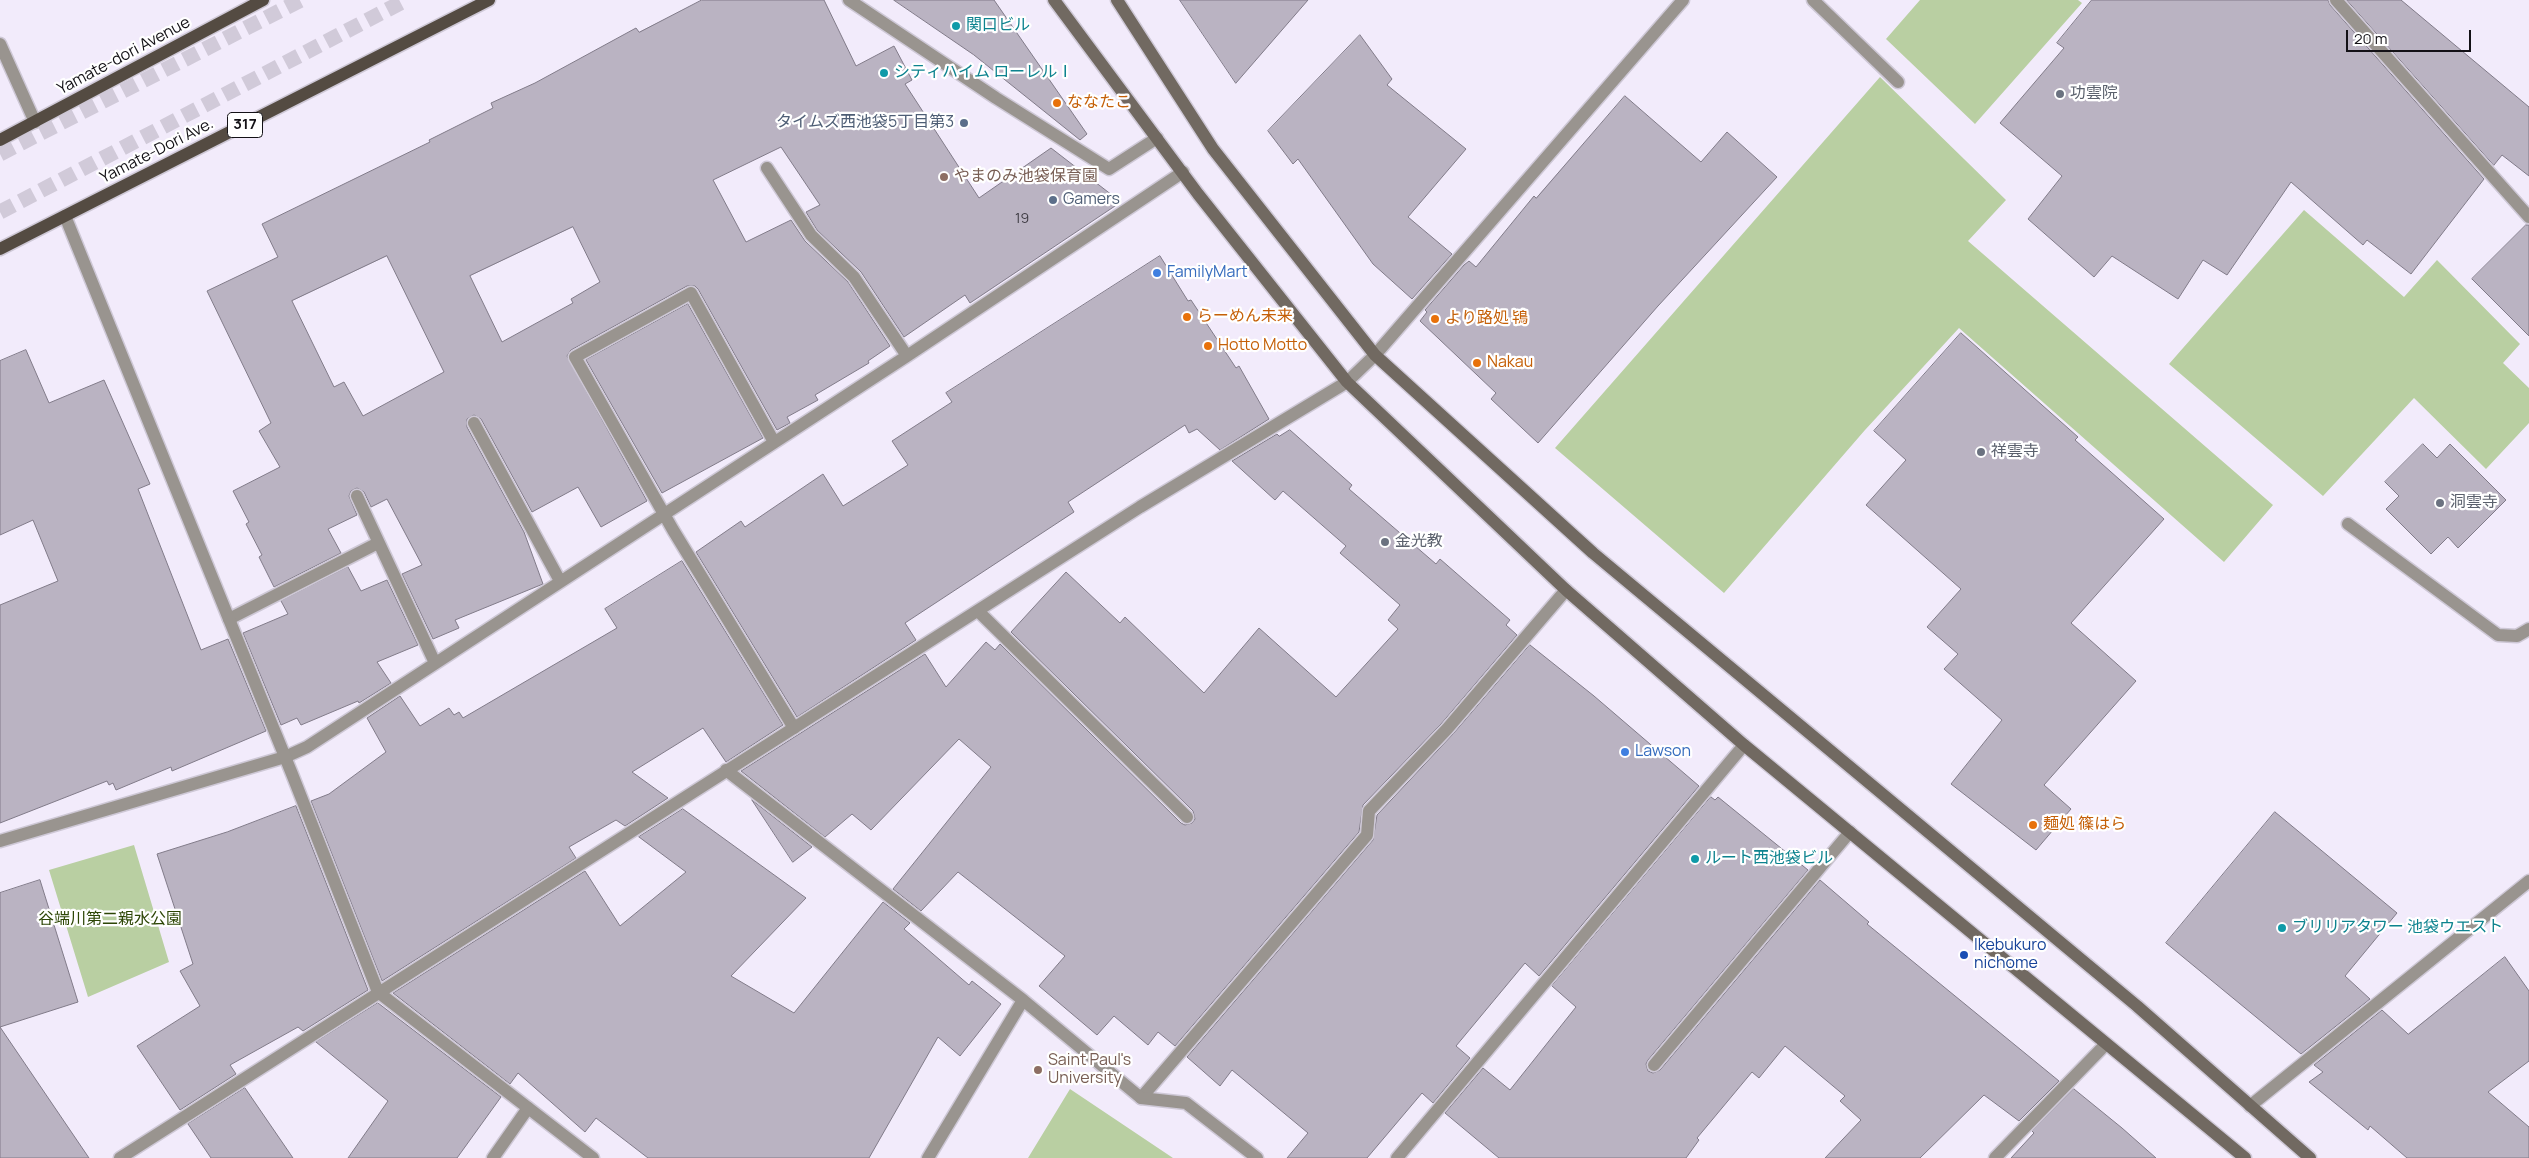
<!DOCTYPE html>
<html>
<head>
<meta charset="utf-8">
<style>
	body { margin:0 }
	#map { position:relative; width:2529px; height:1158px; overflow:hidden; background:#f2ebfb; font-family:Manrope,sans-serif }
	canvas { display:block }
	.scale { position:absolute; left:2346px; top:30px; width:125px; height:22px; box-sizing:border-box; border:2px solid #131116; border-top:0; padding-left:6px; font-size:15px; line-height:18px; white-space:nowrap; color:#131116; -webkit-text-stroke:4px #fff; paint-order:stroke }
</style>
</head>
<body>
<div id="map">
<canvas width="2529" height="1158"></canvas>
<div class="scale">20 m</div>
</div>
<script>
const ctx = document.querySelector('canvas').getContext('2d');
ctx.lineJoin = 'round';
function fillPath(path, color) { ctx.fillStyle = color; ctx.fill(path, 'evenodd'); }
function stroke(path, color, width, dash) { ctx.strokeStyle = color; ctx.lineWidth = width; ctx.lineCap = dash ? 'butt' : 'round'; ctx.setLineDash(dash || []); ctx.stroke(path); }
function drawText(font, color, halo, rows, align = 'center') {
  ctx.font = font + ' Manrope,"Noto Sans JP",sans-serif'; ctx.lineWidth = 4.5; ctx.setLineDash([]); ctx.textBaseline = 'middle'; ctx.strokeStyle = halo; ctx.fillStyle = color; for (const [text, x, y, turn = 0] of rows) {
    ctx.save(); ctx.translate(x, y); ctx.rotate((+turn || 0) * Math.PI / 180); ctx.textAlign = isNaN(turn) ? turn : align; if (halo) ctx.strokeText(text, 0, 0); ctx.fillText(text, 0, 0); ctx.restore();
  }
}
const green = new Path2D(`
	M 1920,0 L 2078,0 L 2082,3 L 1975,124 L 1886,39 Z
	M 1880,77 L 2006,200 L 1968,241 L 2273,505 L 2224,562 L 1959,328 L 1865,430 L 1724,593 L 1555,448 Z
	M 2304,210 L 2404,297 L 2437,260 L 2520,344 L 2503,363 L 2529,388 L 2529,423 L 2486,469 L 2414,398 L 2323,496 L 2169,364 Z
	M 134,845 L 169,962 L 88,997 L 49,870 Z
	M 1070,1089 L 1173,1158 L 1028,1158 Z`);
const building = new Path2D(`
	M 702,0 L 824,0 L 856,66 L 894,46 L 912,80 L 905,84 L 979,198 L 1051,148 L 1121,202 L 970,303 L 965,295 L 904,337 L 861,272 L 817,230 L 806,212 L 820,205 L 781,147 L 713,180 L 746,242 L 791,220 L 805,241 L 848,282 L 890,346 L 868,361 L 869,363 L 815,395 L 818,400 L 787,417 L 790,423 L 777,430 L 698,289 L 695,286 L 687,286 L 571,350 L 567,356 L 647,501 L 601,527 L 578,487 L 532,512 L 481,419 L 474,415 L 467,419 L 467,427 L 524,532 L 543,584 L 455,620 L 459,628 L 433,639 L 402,574 L 422,565 L 387,499 L 371,507 L 364,492 L 357,488 L 351,491 L 349,496 L 357,515 L 328,529 L 341,553 L 274,587 L 259,557 L 262,555 L 246,524 L 249,522 L 233,491 L 280,467 L 259,431 L 271,423 L 207,291 L 278,257 L 262,224 L 430,142 L 429,140 L 493,108 L 491,103 L 535,83 L 636,28 L 639,32 ZM 573,227 L 600,282 L 571,299 L 573,303 L 502,342 L 470,276 ZM 387,256 L 444,372 L 363,416 L 344,382 L 334,387 L 292,301 Z
	M 894,0 L 994,0 L 1087,134 L 1080,140 L 974,55 Z
	M 1180,0 L 1308,0 L 1236,83 Z
	M 2092,0 L 2328,0 L 2330,5 L 2484,179 L 2411,274 L 2367,240 L 2363,245 L 2291,182 L 2227,275 L 2203,260 L 2178,299 L 2112,256 L 2094,277 L 2028,219 L 2062,176 L 2000,123 L 2064,48 L 2057,43 Z
	M 2347,0 L 2401,0 L 2529,107 L 2529,176 L 2502,155 L 2494,165 Z
	M 1360,35 L 1392,79 L 1387,85 L 1466,149 L 1408,217 L 1452,254 L 1412,299 L 1373,264 L 1298,159 L 1293,164 L 1268,131 Z
	M 1625,96 L 1701,162 L 1727,132 L 1777,177 L 1658,306 L 1538,443 L 1491,399 L 1496,393 L 1420,321 L 1427,312 L 1425,310 L 1464,265 L 1469,261 L 1476,267 L 1534,196 L 1536,198 Z
	M 2526,225 L 2529,225 L 2529,336 L 2472,279 Z
	M 1160,256 L 1188,301 L 1191,300 L 1236,368 L 1239,366 L 1269,419 L 1220,450 L 1197,429 L 1189,433 L 1185,425 L 1068,502 L 1074,512 L 905,623 L 916,640 L 797,717 L 696,552 L 741,521 L 745,527 L 823,474 L 843,506 L 908,465 L 892,441 L 952,402 L 946,393 Z
	M 688,304 L 763,438 L 662,493 L 586,360 Z
	M 1961,333 L 2078,437 L 2075,440 L 2164,519 L 2071,623 L 2136,681 L 2044,785 L 2071,809 L 2036,850 L 1951,784 L 2002,720 L 1944,669 L 1958,654 L 1927,627 L 1961,589 L 1866,505 L 1906,460 L 1874,431 Z
	M 26,350 L 49,403 L 104,380 L 150,484 L 138,489 L 201,650 L 228,639 L 266,731 L 172,771 L 171,767 L 116,790 L 113,783 L 109,785 L 107,781 L 0,823 L 0,605 L 58,581 L 33,520 L 0,535 L 0,361 Z
	M 1290,430 L 1352,485 L 1349,489 L 1436,564 L 1440,559 L 1510,620 L 1506,625 L 1517,635 L 1441,724 L 1363,805 L 1359,832 L 1175,1046 L 1158,1032 L 1148,1045 L 1114,1016 L 1097,1035 L 1039,986 L 1065,956 L 958,872 L 921,911 L 893,889 L 991,767 L 959,739 L 871,830 L 852,814 L 825,837 L 741,771 L 925,654 L 946,687 L 986,642 L 995,650 L 1000,644 L 1181,823 L 1185,825 L 1192,823 L 1195,819 L 1193,811 L 1011,632 L 1066,572 L 1120,623 L 1125,617 L 1204,693 L 1259,628 L 1336,697 L 1398,629 L 1388,620 L 1400,605 L 1340,553 L 1346,546 L 1283,491 L 1275,500 L 1232,461 L 1277,434 L 1279,436 Z
	M 2423,444 L 2437,458 L 2450,444 L 2506,500 L 2458,548 L 2448,537 L 2431,554 L 2386,509 L 2399,496 L 2385,482 Z
	M 682,561 L 783,725 L 726,762 L 703,728 L 632,772 L 668,798 L 625,826 L 616,820 L 569,847 L 576,858 L 382,981 L 311,801 L 329,794 L 386,752 L 367,718 L 400,696 L 420,726 L 449,708 L 454,715 L 459,712 L 463,718 L 617,628 L 605,609 Z
	M 348,567 L 361,591 L 387,580 L 418,645 L 377,662 L 391,683 L 359,703 L 358,701 L 301,725 L 297,718 L 281,725 L 243,633 L 288,614 L 281,601 Z
	M 1530,645 L 1594,696 L 1699,786 L 1539,976 L 1525,963 L 1456,1046 L 1470,1058 L 1433,1103 L 1422,1093 L 1367,1158 L 1287,1158 L 1308,1133 L 1232,1070 L 1220,1086 L 1187,1057 L 1373,840 L 1377,815 L 1453,734 Z
	M 1711,797 L 1715,800 L 1718,797 L 1808,870 L 1648,1060 L 1646,1064 L 1648,1071 L 1653,1073 L 1660,1070 L 1820,880 L 1869,922 L 1867,924 L 2059,1081 L 2019,1121 L 1984,1095 L 1920,1158 L 1825,1158 L 1861,1120 L 1840,1101 L 1845,1096 L 1785,1046 L 1759,1078 L 1752,1072 L 1697,1138 L 1699,1140 L 1686,1158 L 1499,1158 L 1445,1113 L 1483,1068 L 1510,1090 L 1576,1007 L 1552,986 Z
	M 752,800 L 812,847 L 793,862 Z
	M 296,806 L 368,990 L 303,1031 L 298,1027 L 230,1065 L 236,1074 L 180,1110 L 137,1046 L 200,1006 L 180,971 L 193,964 L 157,854 L 227,832 Z
	M 683,809 L 806,898 L 731,976 L 794,1013 L 883,902 L 910,923 L 904,929 L 969,985 L 972,981 L 1001,1004 L 960,1056 L 938,1037 L 869,1158 L 648,1158 L 596,1118 L 585,1132 L 518,1073 L 510,1084 L 393,993 L 585,871 L 620,926 L 686,872 L 639,837 Z
	M 2275,812 L 2397,913 L 2345,976 L 2370,999 L 2301,1054 L 2166,943 Z
	M 40,880 L 78,1002 L 0,1027 L 89,1158 L 0,1158 L 0,893 Z
	M 2505,957 L 2529,991 L 2529,1061 L 2488,1092 L 2529,1127 L 2529,1158 L 2407,1158 L 2370,1126 L 2368,1130 L 2309,1082 L 2323,1072 L 2314,1065 L 2382,1010 L 2408,1034 Z
	M 378,1003 L 501,1097 L 457,1158 L 348,1158 L 388,1101 L 316,1042 Z
	M 245,1088 L 293,1158 L 211,1158 L 188,1124 Z
	M 2074,1089 L 2122,1128 L 2156,1158 L 2011,1158 L 2034,1133 L 2032,1131 Z`);
const highwayTunnel = new Path2D(`
	M 0,154 L 301,0
	M 0,212 L 406,0`);
const lane = new Path2D(`
	M 849,0 L 996,98 L 1109,169 L 1157,138
	M 1813,0 L 1898,82
	M 767,168 L 811,235 L 854,277 L 907,356
	M 474,423 L 560,581
	M 774,442 L 691,293 L 575,357 L 673,530 L 794,728
	M 357,496 L 435,663
	M 2348,524 L 2498,635 L 2517,636 L 2529,629
	M 978,611 L 1187,817
	M 229,619 L 378,543
	M 0,841 L 285,757 L 307,747 L 907,356 L 1183,172
	M 1654,1065 L 1850,832
	M 1141,1098 L 1367,835 L 1369,811 L 1447,729 L 1566,590
	M 493,1158 L 528,1108`);
const street = new Path2D(`
	M 2336,0 L 2529,217
	M 0,44 L 35,122
	M 65,216 L 292,774 L 378,992 L 593,1158
	M 726,770 L 1023,1000 L 1141,1098 L 1186,1103 L 1257,1158
	M 2250,1106 L 2529,881
	M 120,1158 L 1140,507 L 1347,382 L 1375,355 L 1683,0
	M 928,1158 L 1023,1000
	M 1397,1158 L 1744,745
	M 1995,1158 L 2106,1044`);
const secondary = new Path2D(`
	M 1054,0 L 1198,194 L 1347,382 L 1566,590 L 1744,745 L 2245,1158
	M 1117,0 L 1213,149 L 1375,355 L 1593,553 L 2137,1006 L 2310,1158`);
const primary = new Path2D(`
	M 0,140 L 263,0
	M 0,249 L 489,0`);
const markers = [
	[956,26,5,"#0f9aa8"],
	[884,73,5,"#0f9aa8"],
	[2060,94,5,"#6b7280"],
	[1057,103,5,"#e8710a"],
	[964,123,5,"#5c6f8a"],
	[944,177,5,"#8d6e63"],
	[1053,200,5,"#5c6f8a"],
	[1157,273,5,"#3f7fe0"],
	[1187,317,5,"#e8710a"],
	[1435,319,5,"#e8710a"],
	[1208,346,5,"#e8710a"],
	[1477,363,5,"#e8710a"],
	[1981,452,5,"#6b7280"],
	[2440,503,5,"#6b7280"],
	[1385,542,5,"#6b7280"],
	[1625,752,5,"#3f7fe0"],
	[2033,825,5,"#e8710a"],
	[1695,859,5,"#0f9aa8"],
	[2282,928,5,"#0f9aa8"],
	[1964,955,5,"#1a4fb4"],
	[1038,1070,5,"#8d6e63"]
];
const numberNames = [
	["19",1022,219]
];
const shields = [
	[245,125,35]
];
const shieldNames = [
	["317",245,125]
];
const cultureNames = [
	["関口ビル",966,26],
	["シティハイム ローレルⅠ",894,73],
	["ルート西池袋ビル",1705,859],
	["ブリリアタワー 池袋ウエスト",2292,928]
];
const streetNames = [
	["Yamate-dori Avenue",124,56,-28],
	["Yamate-Dori Ave.",157,151,-27]
];
const worshipNames = [
	["功雲院",2070,94],
	["祥雲寺",1991,452],
	["洞雲寺",2450,503],
	["金光教",1395,542]
];
const foodNames = [
	["ななたこ",1067,103],
	["らーめん未来",1197,317],
	["より路処 鴇",1445,319],
	["Hotto Motto",1218,346],
	["Nakau",1487,363],
	["麺処 篠はら",2043,825]
];
const serviceNames = [
	["タイムズ西池袋5丁目第3",954,123],
	["Gamers",1063,200,"left"]
];
const educationNames = [
	["やまのみ池袋保育園",954,177],
	["Saint Paul's",1048,1061],
	["University",1048,1079]
];
const shopNames = [
	["FamilyMart",1167,273],
	["Lawson",1635,752]
];
const parkNames = [
	["谷端川第二親水公園",110,920]
];
const transitNames = [
	["Ikebukuro",1974,946],
	["nichome",1974,964]
];
fillPath(green, '#b9cfa2');
fillPath(building, '#bab3c2');
stroke(building, '#817b89', 1);
stroke(highwayTunnel, '#d1cad9', 15, [15, 8]);
stroke(lane, '#cec8d6', 15);
stroke(street, '#cec8d6', 15);
stroke(secondary, '#cec8d6', 15);
stroke(primary, '#cec8d6', 15);
stroke(lane, '#99948f', 12);
stroke(street, '#99948f', 12);
stroke(secondary, '#716961', 12);
stroke(primary, '#544b42', 12);
for (const [x, y, r, color] of markers) { const dot = new Path2D(); dot.arc(x, y, r, 0, 2 * Math.PI); ctx.fillStyle = color; ctx.fill(dot); stroke(dot, '#fff', 2); }
drawText('14px', '#3d3a41', null, numberNames);
for (const [x, y, w] of shields) { const box = new Path2D(); box.roundRect(x - w / 2, y - 12.5, w, 25, 4); ctx.fillStyle = '#fff'; ctx.fill(box); stroke(box, '#131116', 1); }
drawText('bold 15px', '#131116', null, shieldNames);
drawText('16px', '#0d838f', '#fff', cultureNames, 'left');
drawText('16px', '#131116', '#fff', streetNames);
drawText('16px', '#5b616d', '#fff', worshipNames, 'left');
drawText('16px', '#c56008', '#fff', foodNames, 'left');
drawText('16px', '#4e5e75', '#fff', serviceNames, 'right');
drawText('16px', '#785e54', '#fff', educationNames, 'left');
drawText('16px', '#366cbe', '#fff', shopNames, 'left');
drawText('16px', '#2d4606', '#fff', parkNames);
drawText('16px', '#164399', '#fff', transitNames, 'left');
</script>
</body>
</html>
